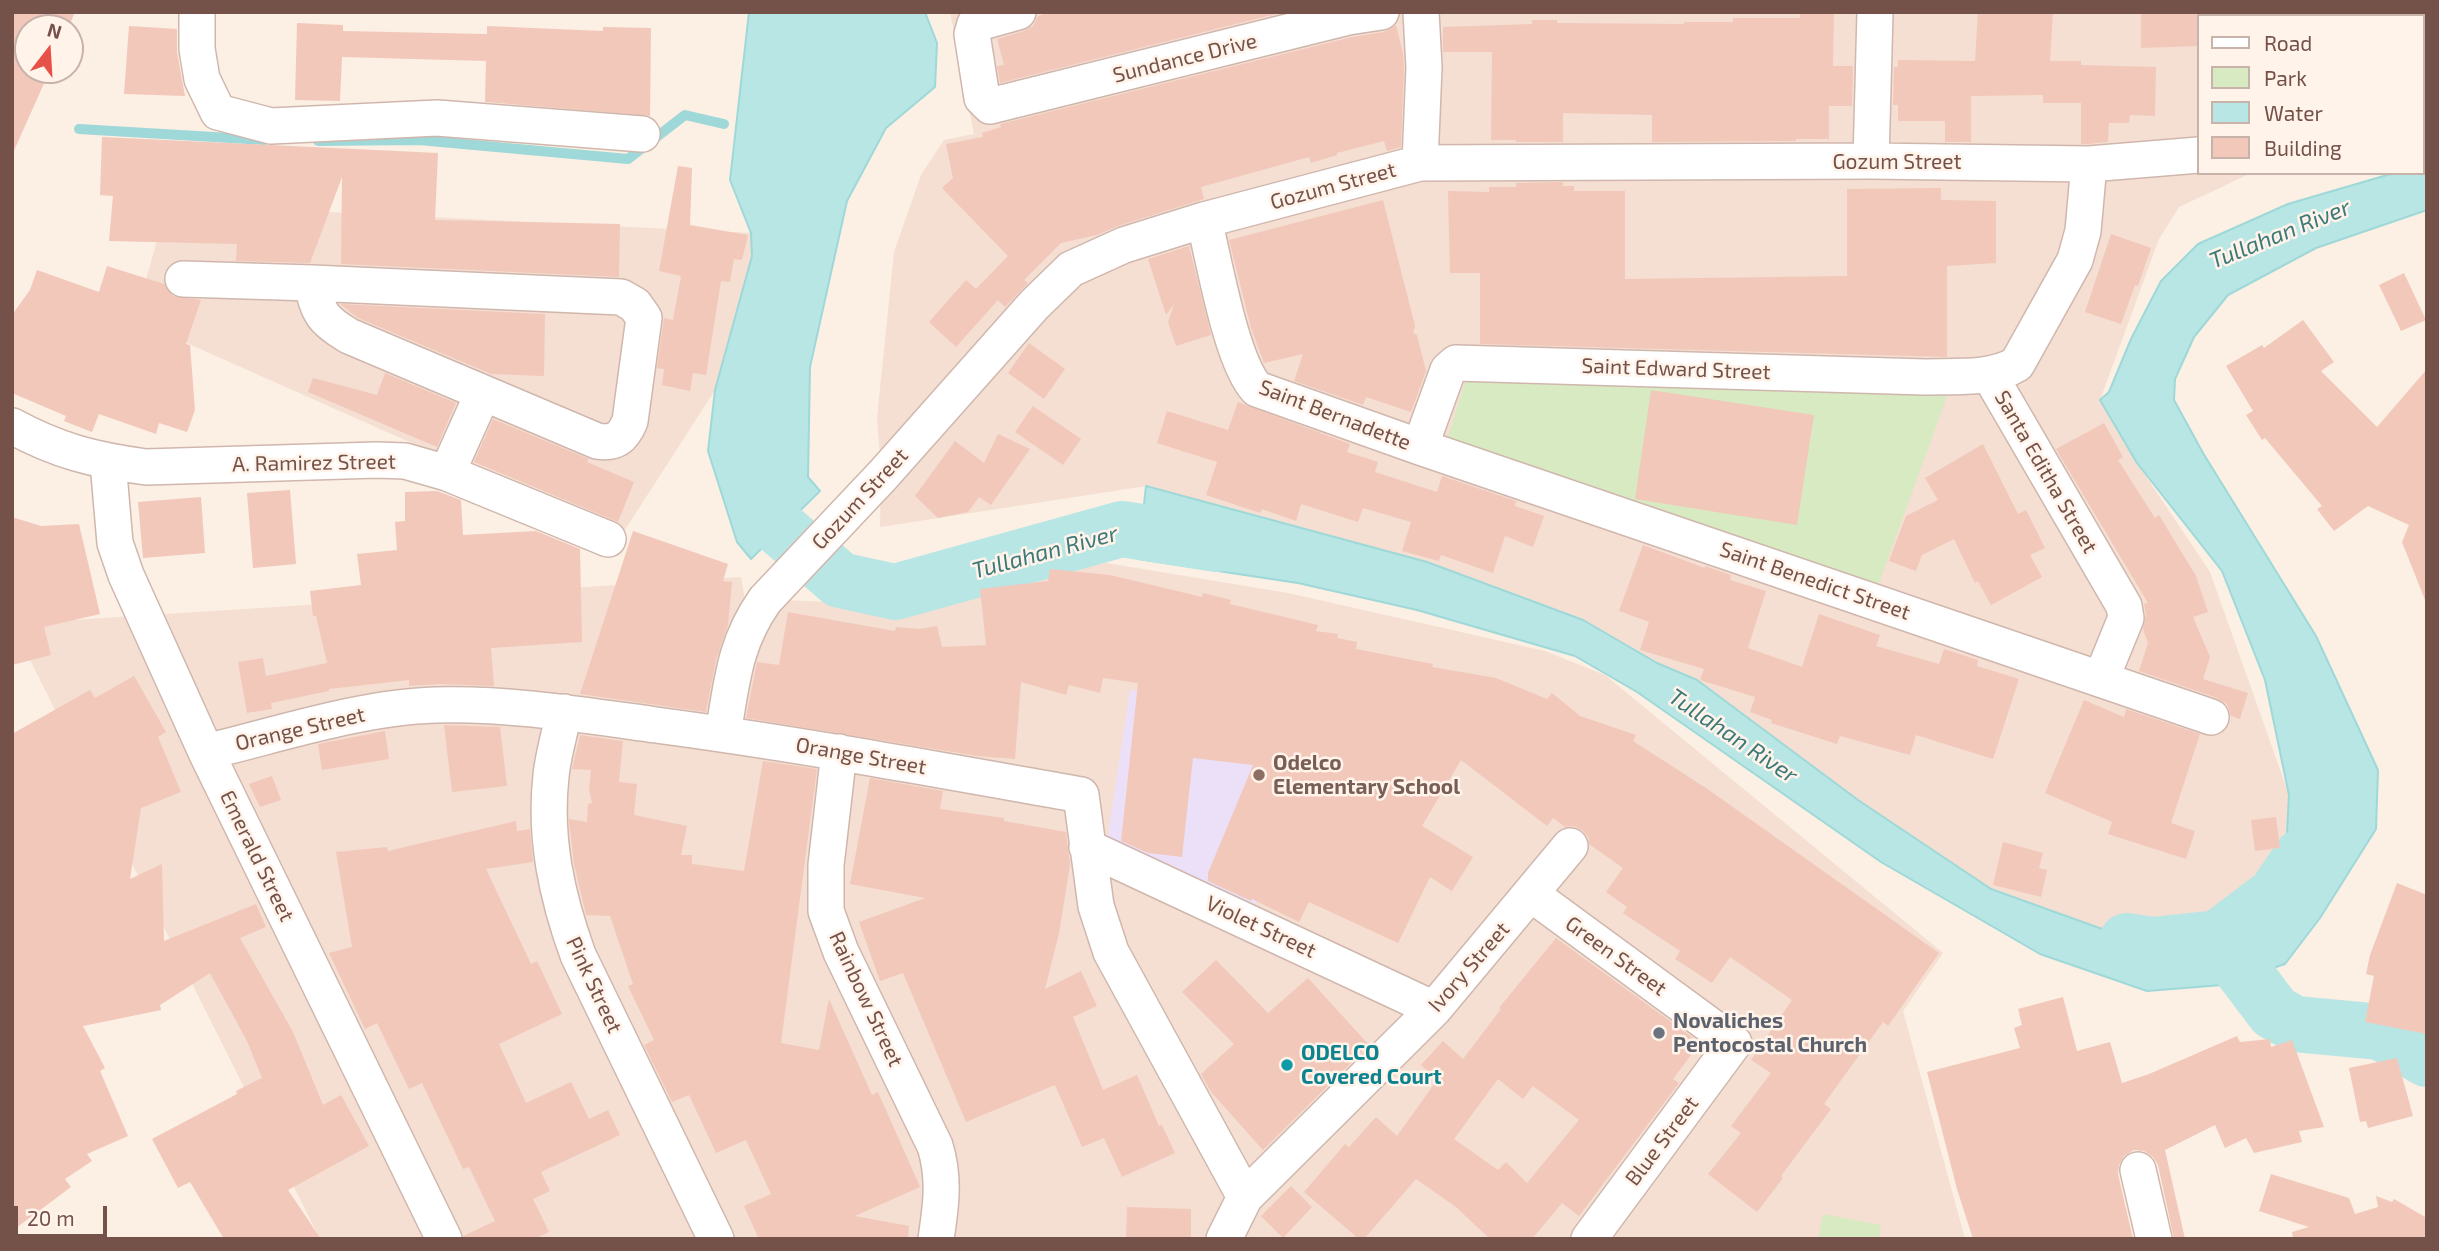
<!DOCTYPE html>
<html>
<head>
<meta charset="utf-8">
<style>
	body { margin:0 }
	#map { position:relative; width:2439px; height:1251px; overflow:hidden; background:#fcefe3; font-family:"Exo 2",sans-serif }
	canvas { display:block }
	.frame { position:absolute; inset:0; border:14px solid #755249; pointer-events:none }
	.legend { position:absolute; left:2197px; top:14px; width:228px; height:161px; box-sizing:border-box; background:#fff3ea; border:2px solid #c8b3aa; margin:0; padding:9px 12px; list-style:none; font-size:21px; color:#755249 }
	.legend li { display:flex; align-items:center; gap:14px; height:35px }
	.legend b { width:35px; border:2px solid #c8b3aa }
	.north { position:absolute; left:14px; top:14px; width:70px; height:70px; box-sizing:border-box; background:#fff3ea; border:2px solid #c8b3aa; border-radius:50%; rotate:17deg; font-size:19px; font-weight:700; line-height:28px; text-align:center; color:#755249 }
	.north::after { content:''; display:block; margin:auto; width:24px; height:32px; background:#e75248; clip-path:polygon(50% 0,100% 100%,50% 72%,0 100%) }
	.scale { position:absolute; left:14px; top:1206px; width:93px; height:32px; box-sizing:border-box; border:4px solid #755249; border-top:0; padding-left:9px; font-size:21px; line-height:24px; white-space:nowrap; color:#755249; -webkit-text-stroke:5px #fff3ea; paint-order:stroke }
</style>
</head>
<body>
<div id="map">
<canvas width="2439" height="1251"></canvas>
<div class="frame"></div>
<ul class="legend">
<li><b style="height:9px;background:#fff"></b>Road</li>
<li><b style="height:19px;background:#d8eac2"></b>Park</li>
<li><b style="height:19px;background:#b8e6e5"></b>Water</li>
<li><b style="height:19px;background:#f2c8bb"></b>Building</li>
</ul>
<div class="north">N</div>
<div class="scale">20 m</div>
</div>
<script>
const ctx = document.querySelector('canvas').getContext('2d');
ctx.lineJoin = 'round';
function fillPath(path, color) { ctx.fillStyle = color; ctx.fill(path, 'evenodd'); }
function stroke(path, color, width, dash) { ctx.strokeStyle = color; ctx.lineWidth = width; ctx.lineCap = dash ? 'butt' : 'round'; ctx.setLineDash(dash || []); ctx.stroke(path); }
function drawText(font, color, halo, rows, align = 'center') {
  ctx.font = font + ' "Exo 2",sans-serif'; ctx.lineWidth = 5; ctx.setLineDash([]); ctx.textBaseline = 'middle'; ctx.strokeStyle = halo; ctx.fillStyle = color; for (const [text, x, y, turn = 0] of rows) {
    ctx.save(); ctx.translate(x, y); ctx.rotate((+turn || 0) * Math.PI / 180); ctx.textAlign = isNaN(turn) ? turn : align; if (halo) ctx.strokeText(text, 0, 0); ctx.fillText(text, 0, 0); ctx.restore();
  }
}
const residential = new Path2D(`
	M 950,12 L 2427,12 L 2427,147 L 2423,148 L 2423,16 L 2199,16 L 2199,173 L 2305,173 L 2247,175 L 2179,207 L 2159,239 L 2100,400 L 2137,463 L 2210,572 L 2289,795 L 2286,852 L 2248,918 L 2207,940 L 2105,930 L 1991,889 L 1858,800 L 1697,680 L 1657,663 L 1583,620 L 1427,562 L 1146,486 L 880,527 L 881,469 L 877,418 L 894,252 L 921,175 L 944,140 L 974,134 Z
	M 167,204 L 751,233 L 752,256 L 715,390 L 621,536 L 135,320 Z
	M 1053,560 L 1106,563 L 1288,593 L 1545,651 L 1605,675 L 1943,953 L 1903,1011 L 1965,1239 L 320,1239 L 12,624 L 741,577 L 752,641 L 778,600 L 896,604 Z`);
const education = new Path2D(`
	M 1130,690 L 1426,723 L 1289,827 L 1251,912 L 1106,847 Z`);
const green = new Path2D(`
	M 1465,382 L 1949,391 L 1878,586 L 1447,440 Z
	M 1823,1214 L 1881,1225 L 1879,1239 L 1818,1239 Z`);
const water = new Path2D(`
	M 749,12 L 925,12 L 937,43 L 935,87 L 886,128 L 847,201 L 810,367 L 808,477 L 820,491 L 751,559 L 737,542 L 708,451 L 715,390 L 752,256 L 751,233 L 730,180 Z
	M 2427,163 L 2427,210 L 2316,248 L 2228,295 L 2194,337 L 2175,379 L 2174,400 L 2203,453 L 2316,636 L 2378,770 L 2376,829 L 2320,918 L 2285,964 L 2222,985 L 2147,991 L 2040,954 L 1881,862 L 1637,692 L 1575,656 L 1417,610 L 1298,583 L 1138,559 L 1146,486 L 1427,562 L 1583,620 L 1657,663 L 1697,680 L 1858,800 L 1991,889 L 2105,930 L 2207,940 L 2248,918 L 2286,852 L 2289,795 L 2265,680 L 2222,571 L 2137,463 L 2100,400 L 2109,392 L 2131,339 L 2161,281 L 2198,244 L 2288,204 L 2394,173 L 2423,173 L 2423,165 Z`);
const stream = new Path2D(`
	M 79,129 L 264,140
	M 318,141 L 419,140 L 628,159 L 685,115 L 724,124`);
const river = new Path2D(`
	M 757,463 L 755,493 L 763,514 L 840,580 L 895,592 L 1122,529 L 1217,544
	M 2218,938 L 2274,1012 L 2295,1024 L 2381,1032 L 2427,1059
	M 2127,941 L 2152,945 L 2218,938 L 2275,895 L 2301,857`);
const building = new Path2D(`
	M 12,12 L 75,12 L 68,28 L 28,28 L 28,70 L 50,70 L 12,155 Z
	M 1051,12 L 1284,12 L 1000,83 L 997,66 L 1004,65 L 997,39 L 1024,31 L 1033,26 L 1038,16 Z
	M 1800,12 L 1834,13 L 1833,66 L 1853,66 L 1852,106 L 1829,106 L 1829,139 L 1796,139 L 1796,141 L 1652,142 L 1652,115 L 1563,113 L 1563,142 L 1516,142 L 1516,140 L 1491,140 L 1492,52 L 1443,52 L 1443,27 L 1532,24 L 1532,20 L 1557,20 L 1557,23 L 1684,24 L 1684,22 L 1733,22 L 1733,18 L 1800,18 Z
	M 1978,12 L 2053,12 L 2050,61 L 2081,61 L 2081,65 L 2156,67 L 2155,116 L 2130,115 L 2129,123 L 2109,123 L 2108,142 L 2088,144 L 2081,144 L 2081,103 L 2043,103 L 2043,95 L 1971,96 L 1971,142 L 1945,142 L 1945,121 L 1898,121 L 1898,105 L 1893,105 L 1894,67 L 1898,67 L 1898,60 L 1975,61 Z
	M 2141,12 L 2199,12 L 2199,46 L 2141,48 Z
	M 297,23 L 343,25 L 343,31 L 487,34 L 487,26 L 603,31 L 603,27 L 651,28 L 650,116 L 485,102 L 486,61 L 342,57 L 340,101 L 295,100 Z
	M 1396,25 L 1403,53 L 1404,67 L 1401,147 L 1387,151 L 1384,141 L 1337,153 L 1337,155 L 1311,163 L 1309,157 L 1201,187 L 1204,199 L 1118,226 L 1097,235 L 1061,243 L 1024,280 L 1028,283 L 1005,307 L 998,300 L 956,347 L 929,322 L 966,280 L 976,289 L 1008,256 L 942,188 L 953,178 L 946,144 L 983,137 L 982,133 L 1001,127 L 1000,124 L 1352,37 L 1384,32 Z
	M 129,26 L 177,29 L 177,52 L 185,96 L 124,94 Z
	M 102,137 L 438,153 L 435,220 L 620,224 L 619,277 L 341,264 L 342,177 L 310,263 L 236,261 L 237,244 L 109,241 L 113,196 L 100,195 Z
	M 678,166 L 692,168 L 690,225 L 748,235 L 742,260 L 734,259 L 730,282 L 721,281 L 706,375 L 693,373 L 690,391 L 662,385 L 664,369 L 657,368 L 664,318 L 673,320 L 681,276 L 659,271 Z
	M 1563,182 L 1563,186 L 1574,186 L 1574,191 L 1625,191 L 1625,279 L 1847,276 L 1847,189 L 1941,188 L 1941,200 L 1996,201 L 1996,263 L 1947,266 L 1947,357 L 1480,344 L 1480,273 L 1450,273 L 1448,191 L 1489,192 L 1489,187 L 1516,187 L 1516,183 Z
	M 1383,200 L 1415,326 L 1413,333 L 1417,335 L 1426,371 L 1411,412 L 1366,397 L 1363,405 L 1294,381 L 1303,354 L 1264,363 L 1251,328 L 1229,240 Z
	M 2111,234 L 2151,248 L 2138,286 L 2135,285 L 2121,324 L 2085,312 Z
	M 1189,246 L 1211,335 L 1176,346 L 1168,322 L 1174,304 L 1166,315 L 1148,259 Z
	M 107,266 L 164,284 L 173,296 L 201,300 L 186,344 L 190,345 L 195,410 L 187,432 L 159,423 L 156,434 L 99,414 L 92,432 L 64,421 L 66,416 L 12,393 L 12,315 L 30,290 L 37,270 L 99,292 Z
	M 2404,273 L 2426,320 L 2401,331 L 2379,285 Z
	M 340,304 L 545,314 L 544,376 L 491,374 L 358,318 Z
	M 2303,320 L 2334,362 L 2321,371 L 2377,427 L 2427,369 L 2427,600 L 2425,600 L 2402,542 L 2409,525 L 2368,506 L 2334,531 L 2317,509 L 2322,506 L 2265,438 L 2262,440 L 2246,415 L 2253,411 L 2226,366 L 2262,345 L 2264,348 Z
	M 1029,343 L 1065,369 L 1044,399 L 1008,373 Z
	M 385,373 L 456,403 L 437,447 L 308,392 L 313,378 L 377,395 Z
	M 1651,390 L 1814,415 L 1797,525 L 1635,499 Z
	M 1238,402 L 1350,444 L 1347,452 L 1378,462 L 1375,472 L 1437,492 L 1442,476 L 1516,501 L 1515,506 L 1544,516 L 1533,547 L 1505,536 L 1493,573 L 1441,555 L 1439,561 L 1402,551 L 1411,522 L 1363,508 L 1358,522 L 1301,504 L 1296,521 L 1262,509 L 1260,513 L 1206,495 L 1217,462 L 1157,443 L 1167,411 L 1228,430 Z
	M 1033,406 L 1081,439 L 1063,465 L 1015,432 Z
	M 493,419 L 589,459 L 587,462 L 634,482 L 618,522 L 474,462 Z
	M 2104,423 L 2123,457 L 2118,460 L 2155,518 L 2159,515 L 2196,576 L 2208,612 L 2193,617 L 2210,657 L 2203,679 L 2248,693 L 2240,719 L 2231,716 L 2227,704 L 2217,698 L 2139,671 L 2148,643 L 2143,629 L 2146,615 L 2144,604 L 2148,603 L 2056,449 Z
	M 998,434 L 1030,449 L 991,505 L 979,497 L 968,512 L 938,518 L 915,496 L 955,441 L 984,463 Z
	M 1983,444 L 2018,514 L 2026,510 L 2045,548 L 2030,555 L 2042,577 L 1991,605 L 1978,581 L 1975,583 L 1954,539 L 1922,555 L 1916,571 L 1889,561 L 1906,516 L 1938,500 L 1925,478 Z
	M 290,490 L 296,564 L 253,568 L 247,493 Z
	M 437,491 L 461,500 L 463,535 L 536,531 L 580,549 L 582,642 L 491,648 L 494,686 L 439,684 L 409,686 L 409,680 L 329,689 L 329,691 L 271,703 L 272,709 L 247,713 L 238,662 L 263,658 L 266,676 L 327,663 L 316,616 L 313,616 L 310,591 L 361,585 L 357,554 L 397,550 L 395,522 L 405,521 L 405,492 Z
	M 201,497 L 205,553 L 143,558 L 138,502 Z
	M 12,517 L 41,526 L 79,524 L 100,614 L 44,627 L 51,655 L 12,665 Z
	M 633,531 L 728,564 L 723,581 L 732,582 L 728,625 L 716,660 L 706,712 L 580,694 Z
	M 1643,545 L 1705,568 L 1705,566 L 1731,575 L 1730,580 L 1766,591 L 1748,648 L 1802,667 L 1819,614 L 1880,635 L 1876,646 L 1939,664 L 1944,649 L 1978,660 L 1977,666 L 2019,679 L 1993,759 L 1916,735 L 1910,755 L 1840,736 L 1837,744 L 1771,723 L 1772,720 L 1750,712 L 1755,697 L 1700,680 L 1704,669 L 1640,650 L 1649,622 L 1619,611 Z
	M 1050,569 L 1110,575 L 1202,597 L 1203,593 L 1231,600 L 1230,604 L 1318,625 L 1316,631 L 1338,634 L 1337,638 L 1357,642 L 1356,649 L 1433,664 L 1432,667 L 1496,678 L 1547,699 L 1552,693 L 1580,716 L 1636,735 L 1633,741 L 1706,788 L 1939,953 L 1888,1026 L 1883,1022 L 1824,1104 L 1831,1109 L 1781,1176 L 1783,1178 L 1757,1212 L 1708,1174 L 1741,1133 L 1731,1126 L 1771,1073 L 1751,1060 L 1792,1000 L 1730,957 L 1712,983 L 1675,959 L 1680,951 L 1623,913 L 1627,907 L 1606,892 L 1623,868 L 1589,844 L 1589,838 L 1582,830 L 1574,826 L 1565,827 L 1553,818 L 1547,826 L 1461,760 L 1422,826 L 1473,857 L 1452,891 L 1430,877 L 1398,943 L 1309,902 L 1299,922 L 1252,899 L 1251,901 L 1208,881 L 1208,873 L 1253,765 L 1193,758 L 1182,857 L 1148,853 L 1121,841 L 1138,683 L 1103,678 L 1100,693 L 1069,685 L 1066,695 L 1021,682 L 1015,759 L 977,756 L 746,718 L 757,662 L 779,665 L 788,612 L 895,631 L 896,627 L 919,629 L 937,626 L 942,647 L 986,645 L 980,589 L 1048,581 Z
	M 134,676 L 166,732 L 158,737 L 181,792 L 141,808 L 130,879 L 162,864 L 164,941 L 256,904 L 266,927 L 240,938 L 293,1032 L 323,1105 L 341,1095 L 369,1146 L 288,1190 L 321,1239 L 224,1239 L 190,1182 L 178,1188 L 152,1139 L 237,1094 L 236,1091 L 262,1078 L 247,1041 L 210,973 L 160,1005 L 161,1010 L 83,1026 L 105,1068 L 100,1071 L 128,1136 L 87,1154 L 92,1161 L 65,1179 L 71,1187 L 12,1231 L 12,734 L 90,690 L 95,698 Z
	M 2084,700 L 2124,717 L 2126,709 L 2200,734 L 2171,823 L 2195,831 L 2186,859 L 2108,834 L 2112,822 L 2045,793 Z
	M 444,725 L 500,727 L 507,786 L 452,792 Z
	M 385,731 L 389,759 L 322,770 L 318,744 Z
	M 580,735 L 623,741 L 619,782 L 637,784 L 634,815 L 687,826 L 681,855 L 692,855 L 692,864 L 744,871 L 763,761 L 817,769 L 781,1043 L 819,1050 L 829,999 L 872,1095 L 878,1092 L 920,1187 L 855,1216 L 909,1226 L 908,1239 L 759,1239 L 744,1206 L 771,1194 L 746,1140 L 716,1153 L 689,1095 L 672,1102 L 644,1045 L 654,1040 L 628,986 L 633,984 L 610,916 L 586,915 L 574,864 L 569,821 L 569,819 L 587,822 L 588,804 L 592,803 L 589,790 L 591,770 L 572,769 Z
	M 272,776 L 281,800 L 260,807 L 249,784 Z
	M 870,778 L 943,791 L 940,809 L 1004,818 L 1004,821 L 1066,832 L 1070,865 L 1059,933 L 1045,989 L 1081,971 L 1097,1006 L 1073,1017 L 1103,1090 L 1137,1075 L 1159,1126 L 1162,1125 L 1175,1153 L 1122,1177 L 1104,1138 L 1082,1147 L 1055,1085 L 966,1122 L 903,973 L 880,981 L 859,922 L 925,898 L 850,884 Z
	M 2276,817 L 2280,848 L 2255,851 L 2251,820 Z
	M 516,821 L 517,831 L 530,829 L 533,862 L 486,869 L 531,964 L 537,961 L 562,1014 L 499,1044 L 526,1103 L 571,1082 L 589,1119 L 608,1110 L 620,1135 L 541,1172 L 550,1191 L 533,1199 L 549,1232 L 534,1239 L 464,1239 L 463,1236 L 495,1221 L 469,1167 L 463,1169 L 422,1083 L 409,1089 L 377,1023 L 365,1029 L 329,953 L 352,947 L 336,852 L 387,847 L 388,851 Z
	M 2003,842 L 2043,853 L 2039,868 L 2047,870 L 2041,897 L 1993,885 Z
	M 2397,883 L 2427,895 L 2427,1034 L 2365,1022 L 2374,976 L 2366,974 L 2370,955 Z
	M 1556,938 L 1700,1043 L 1673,1079 L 1679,1083 L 1579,1216 L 1562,1203 L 1532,1239 L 1490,1239 L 1456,1207 L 1416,1179 L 1364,1239 L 1359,1239 L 1304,1192 L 1345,1144 L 1349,1147 L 1376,1117 L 1397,1136 L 1437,1080 L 1421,1065 L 1443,1041 L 1463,1059 L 1501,1009 L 1499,1008 ZM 1498,1079 L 1523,1099 L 1533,1086 L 1579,1120 L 1527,1183 L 1506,1162 L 1498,1170 L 1454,1139 Z
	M 1216,960 L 1268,1013 L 1308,978 L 1369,1045 L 1263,1150 L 1211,1092 L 1201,1074 L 1234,1044 L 1182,992 Z
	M 2063,997 L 2077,1051 L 2110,1042 L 2122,1083 L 2149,1074 L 2237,1036 L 2240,1042 L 2270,1039 L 2271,1047 L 2292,1040 L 2324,1127 L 2299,1131 L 2302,1142 L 2254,1153 L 2246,1138 L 2225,1148 L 2215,1125 L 2165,1150 L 2185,1239 L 2174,1239 L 2158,1165 L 2153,1157 L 2144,1151 L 2134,1150 L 2124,1156 L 2119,1165 L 2118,1174 L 2133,1239 L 1973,1239 L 1957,1189 L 1927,1072 L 2020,1048 L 2014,1028 L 2022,1025 L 2018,1009 Z
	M 2397,1058 L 2413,1116 L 2368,1128 L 2366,1121 L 2360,1122 L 2349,1068 Z
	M 2271,1174 L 2349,1198 L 2355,1214 L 2378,1207 L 2376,1196 L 2392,1202 L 2394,1199 L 2427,1218 L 2427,1239 L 2293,1239 L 2292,1232 L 2309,1227 L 2259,1211 Z
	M 1291,1186 L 1312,1207 L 1283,1238 L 1261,1216 Z
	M 1127,1207 L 1191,1209 L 1191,1239 L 1126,1239 Z`);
const street = new Path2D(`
	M 197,12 L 197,49 L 202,79 L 218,112 L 271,126 L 437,118 L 642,134
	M 1018,12 L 975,24 L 972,34 L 982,98 L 990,106 L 1348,17 L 1381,12
	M 1871,161 L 1875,12
	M 1420,163 L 1424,67 L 1421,12
	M 1204,220 C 1214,259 1231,362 1257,389 L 1420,447 L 2211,717
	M 183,279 L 312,283 L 621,297 L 635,305 L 644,318 L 630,421 C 623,438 615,444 597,441 L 349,336 C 322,320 318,313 312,283
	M 1989,374 L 2124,606 L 2126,618 L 2101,679
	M 12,426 C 58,451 94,460 146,467 L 377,460 L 405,461 L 447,473 L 608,539
	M 1420,447 L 1448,370 L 1456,363 L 1925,377 C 1955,376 1991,380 2017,364 L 2075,260 L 2083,231 L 2089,164
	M 108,462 L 115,543 L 126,575 L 206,752 L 444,1239
	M 447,473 L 483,393
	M 564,712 C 560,733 553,755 551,776 C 544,838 557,897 578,955 L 716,1239
	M 723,734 C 732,682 734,644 765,600 L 883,475 L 1034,305 L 1071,269 L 1124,245 L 1204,220 L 1420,163 L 1871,161 L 2089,164 L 2199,155
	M 206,752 C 277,735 362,707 435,705 C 509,703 583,715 656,725 C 799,744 940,770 1081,795 L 1096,906 L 1111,952 L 1245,1197
	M 839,752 L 826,865 L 826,911 L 841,952 L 935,1146 C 945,1178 941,1206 936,1239
	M 1087,847 L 1434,1009
	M 1531,894 L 1734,1043 L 1589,1239
	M 2138,1170 L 2154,1239
	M 1224,1239 L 1245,1197 L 1434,1009 L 1570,846`);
const markers = [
	[1259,775,7,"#8d6e63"],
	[1659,1033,7,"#6b7280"],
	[1287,1065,7,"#0f9aa8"]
];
const streetNames = [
	["Sundance Drive",1185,58,-14],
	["Gozum Street",1897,162],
	["Gozum Street",1333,186,-15],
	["Saint Edward Street",1676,369,2],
	["Saint Bernadette",1335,415,21],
	["A. Ramirez Street",314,463,-1],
	["Santa Editha Street",2046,472,60],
	["Gozum Street",860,499,-47],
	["Saint Benedict Street",1815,581,19],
	["Orange Street",300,729,-13],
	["Orange Street",861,756,10],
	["Emerald Street",257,856,64],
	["Violet Street",1261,927,25],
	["Green Street",1616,956,36],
	["Ivory Street",1469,967,-49],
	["Pink Street",594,985,65],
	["Rainbow Street",866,999,65],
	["Blue Street",1662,1141,-53]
];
const educationNames = [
	["Odelco",1273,763],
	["Elementary School",1273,787]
];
const worshipNames = [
	["Novaliches",1673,1021],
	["Pentocostal Church",1673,1045]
];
const cultureNames = [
	["ODELCO",1301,1053],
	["Covered Court",1301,1077]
];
const waterNames = [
	["Tullahan River",2280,234,-22],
	["Tullahan River",1045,552,-15],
	["Tullahan River",1733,736,34]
];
fillPath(residential, '#f4dfd2');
fillPath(education, '#ece0f9');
fillPath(green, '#d8eac2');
fillPath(water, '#b8e6e5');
stroke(water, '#9ed8d8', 2);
stroke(stream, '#9ed8d8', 10);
stroke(river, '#b8e6e5', 56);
fillPath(building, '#f2c8bb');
stroke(street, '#d0b7ad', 38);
stroke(street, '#fff', 35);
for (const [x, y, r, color] of markers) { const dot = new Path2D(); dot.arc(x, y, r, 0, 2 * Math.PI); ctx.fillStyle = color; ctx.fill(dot); stroke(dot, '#fff3ea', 2.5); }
drawText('21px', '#755249', '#fff3ea', streetNames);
drawText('bold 21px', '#785e54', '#fff3ea', educationNames, 'left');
drawText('bold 21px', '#5b616d', '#fff3ea', worshipNames, 'left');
drawText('bold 21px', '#0d838f', '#fff3ea', cultureNames, 'left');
drawText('italic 23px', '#3c7a7a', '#fff3ea', waterNames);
</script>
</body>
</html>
